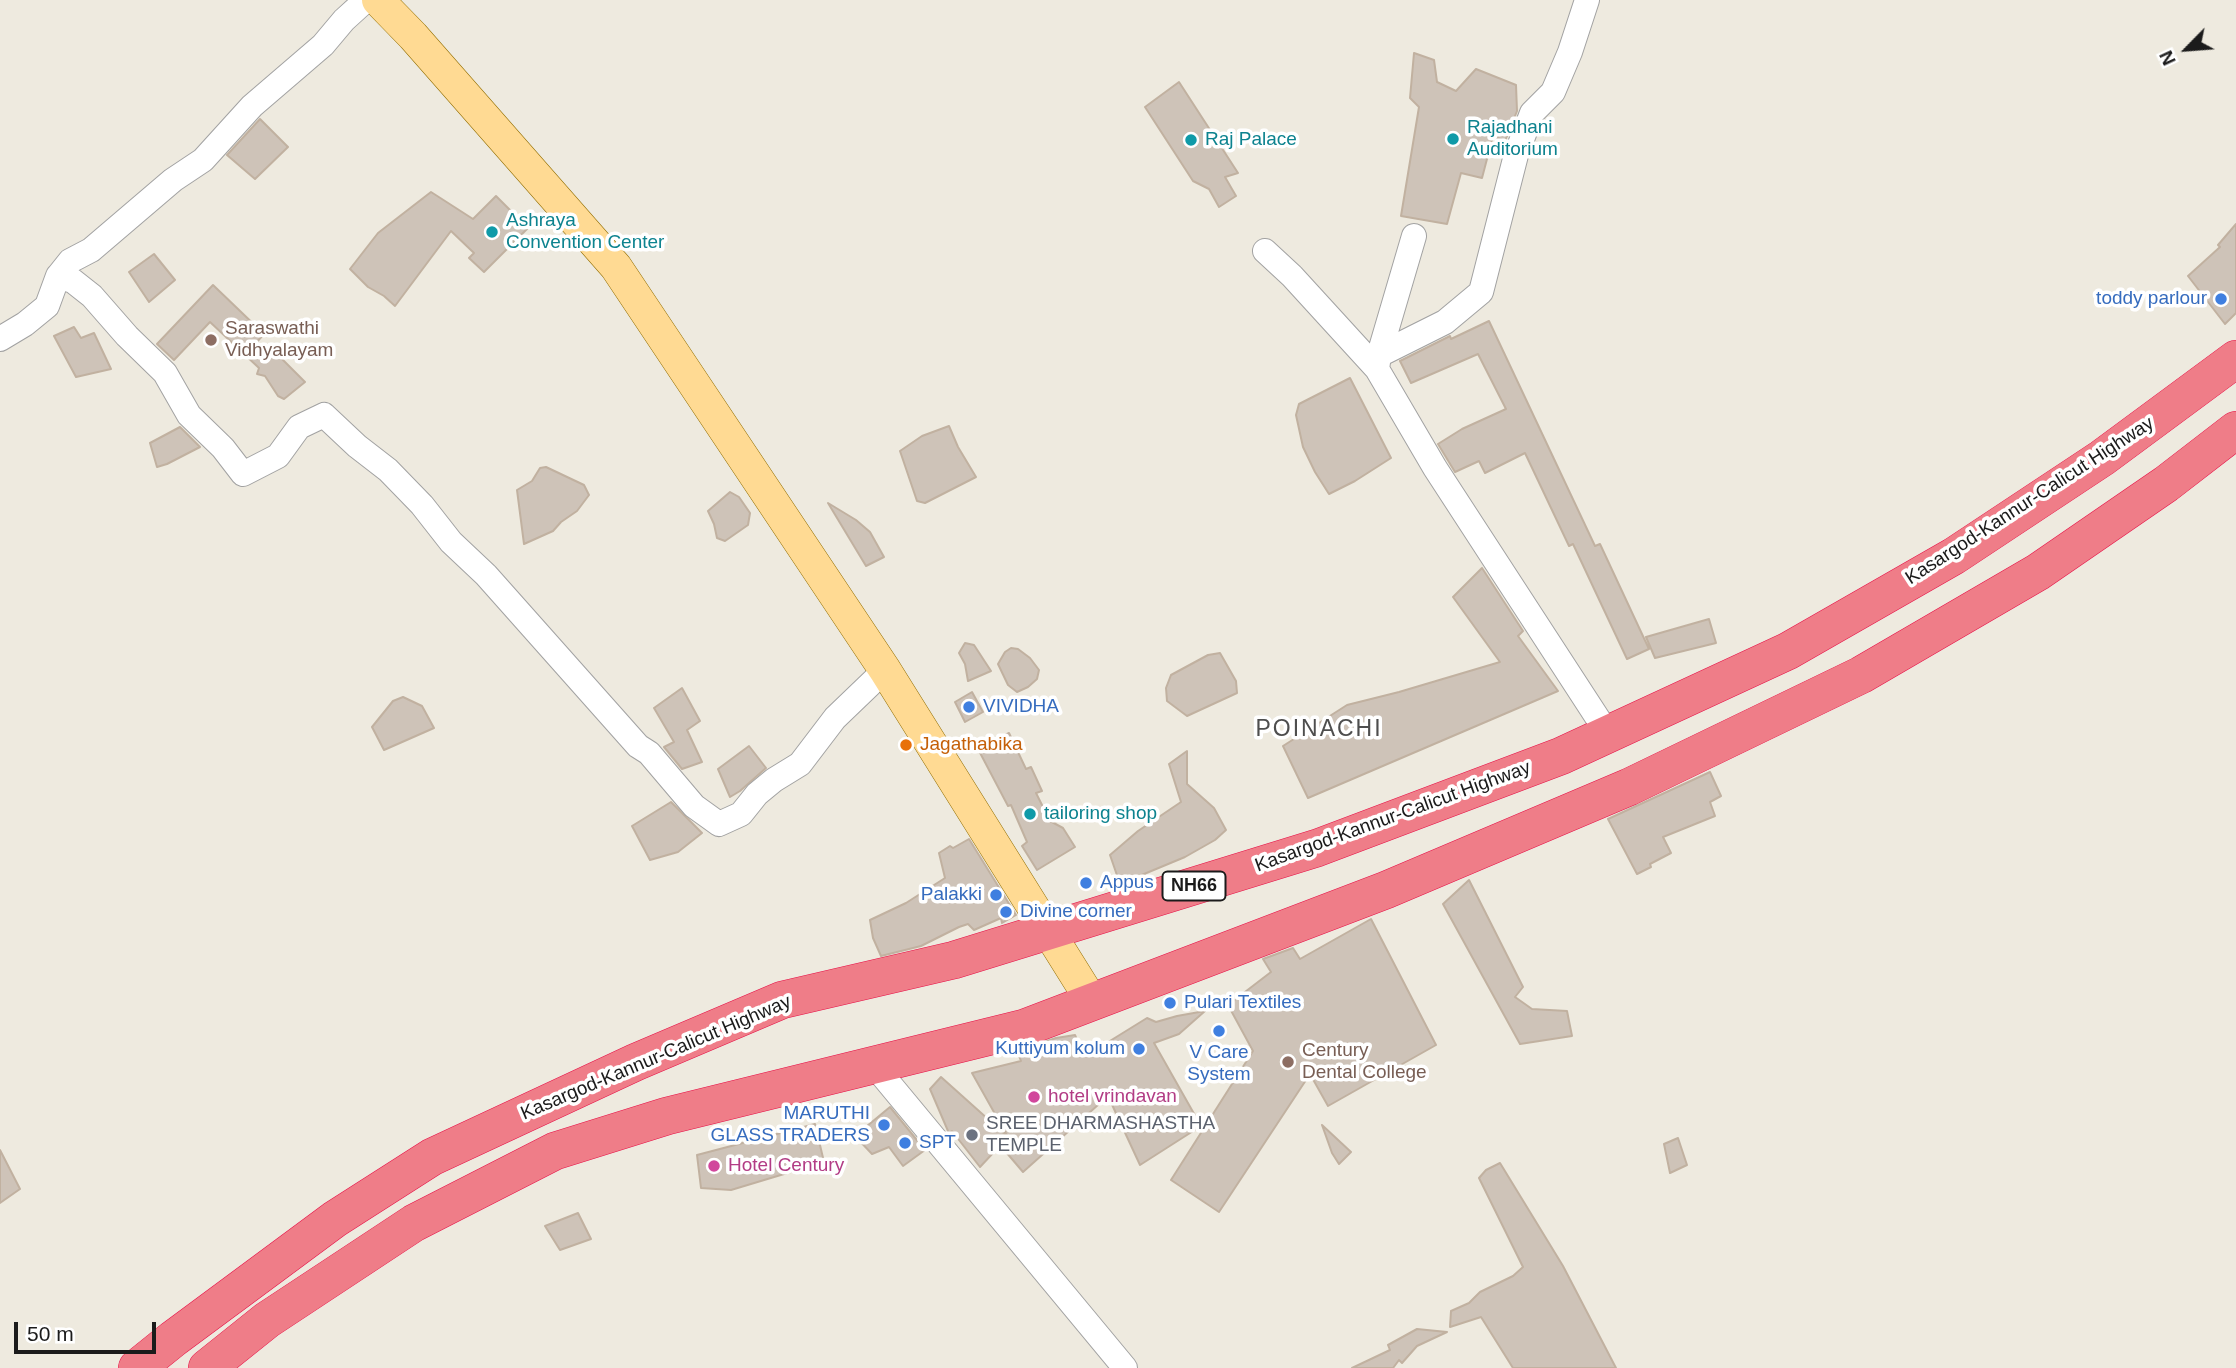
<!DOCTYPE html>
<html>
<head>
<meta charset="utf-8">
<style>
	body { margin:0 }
	#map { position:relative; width:2236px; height:1368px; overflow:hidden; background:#eeeadf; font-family:Arial,sans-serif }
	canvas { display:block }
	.north { position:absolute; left:2152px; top:14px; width:70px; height:70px; -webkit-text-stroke:5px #fff; paint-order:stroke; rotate:245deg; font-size:19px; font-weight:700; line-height:28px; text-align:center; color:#1b1b1b }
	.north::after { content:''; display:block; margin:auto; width:24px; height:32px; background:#1b1b1b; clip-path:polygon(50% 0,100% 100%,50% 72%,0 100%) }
	.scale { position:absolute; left:14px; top:1322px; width:142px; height:32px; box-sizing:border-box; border:4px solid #1b1b1b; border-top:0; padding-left:9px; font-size:21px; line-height:24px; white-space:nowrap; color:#1b1b1b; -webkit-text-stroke:5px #fff; paint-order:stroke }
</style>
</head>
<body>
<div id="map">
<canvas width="2236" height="1368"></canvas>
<div class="north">N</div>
<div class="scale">50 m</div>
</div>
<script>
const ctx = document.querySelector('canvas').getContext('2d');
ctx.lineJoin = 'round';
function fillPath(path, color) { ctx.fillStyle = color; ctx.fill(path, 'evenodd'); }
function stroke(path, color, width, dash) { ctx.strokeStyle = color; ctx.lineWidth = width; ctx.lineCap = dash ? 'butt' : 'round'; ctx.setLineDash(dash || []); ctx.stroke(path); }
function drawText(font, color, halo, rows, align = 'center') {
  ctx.font = font + ' Arial,sans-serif'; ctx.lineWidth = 7; ctx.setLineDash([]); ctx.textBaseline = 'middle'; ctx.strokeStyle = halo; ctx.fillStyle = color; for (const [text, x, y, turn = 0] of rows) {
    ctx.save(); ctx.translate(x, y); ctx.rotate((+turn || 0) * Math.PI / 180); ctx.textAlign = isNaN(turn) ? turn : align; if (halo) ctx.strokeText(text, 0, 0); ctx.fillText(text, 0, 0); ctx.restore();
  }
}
const building = new Path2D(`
	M 1414,53 L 1434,60 L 1437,82 L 1456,91 L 1476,69 L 1516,85 L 1517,111 L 1505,141 L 1493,136 L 1482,178 L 1461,173 L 1447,224 L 1401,216 L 1419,107 L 1410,98 Z
	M 1179,82 L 1238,173 L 1225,177 L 1236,196 L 1219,207 L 1209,189 L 1193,181 L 1145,107 Z
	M 260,119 L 288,147 L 255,179 L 227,155 Z
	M 431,192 L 473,219 L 496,196 L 528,228 L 484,272 L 469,258 L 474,253 L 451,231 L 395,306 L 384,296 L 368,287 L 350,269 L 378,233 Z
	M 2236,224 L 2236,313 L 2225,324 L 2188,276 L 2220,247 L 2218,245 Z
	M 154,254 L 175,280 L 149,302 L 129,272 Z
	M 213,285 L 264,334 L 255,344 L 279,356 L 305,382 L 284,399 L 278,396 L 265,376 L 257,374 L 259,368 L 210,322 L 174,360 L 157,344 Z
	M 1489,321 L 1595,546 L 1600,544 L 1649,649 L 1627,659 L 1573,544 L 1569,546 L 1525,453 L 1485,473 L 1479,461 L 1455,472 L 1438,444 L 1462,429 L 1506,409 L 1478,354 L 1411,383 L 1400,361 L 1450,336 L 1451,339 Z
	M 74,327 L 81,338 L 94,333 L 111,369 L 76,377 L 54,336 Z
	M 1350,378 L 1391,458 L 1355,481 L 1329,494 L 1315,472 L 1303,447 L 1296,415 L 1299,404 Z
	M 949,426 L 958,447 L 976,477 L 925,503 L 917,501 L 900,451 L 922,436 Z
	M 180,427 L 200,447 L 167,464 L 157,467 L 150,443 Z
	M 546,467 L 584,485 L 589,495 L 577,511 L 561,522 L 553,531 L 524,544 L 517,490 L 532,481 L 540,468 Z
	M 730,492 L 739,497 L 750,513 L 748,525 L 725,541 L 717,538 L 714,524 L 708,511 Z
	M 828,503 L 856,520 L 870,532 L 884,557 L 866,566 Z
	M 1482,568 L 1523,631 L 1518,636 L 1558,691 L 1308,798 L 1283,746 L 1347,705 L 1399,692 L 1500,662 L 1453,597 Z
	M 1709,619 L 1716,643 L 1655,658 L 1646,637 Z
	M 965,643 L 974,645 L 991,671 L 968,681 L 965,664 L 959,653 Z
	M 1011,648 L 1018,649 L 1030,658 L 1039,670 L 1037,679 L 1028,687 L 1017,692 L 1008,685 L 998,664 L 1005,652 Z
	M 1220,653 L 1236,681 L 1237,693 L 1187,716 L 1167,701 L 1166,688 L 1171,675 L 1208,655 Z
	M 682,688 L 700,721 L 687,730 L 702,762 L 682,769 L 664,747 L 674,742 L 654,708 Z
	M 972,692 L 983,712 L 965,722 L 955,702 Z
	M 403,697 L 422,706 L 434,728 L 384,750 L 372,727 L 393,701 Z
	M 1009,733 L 1026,769 L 1031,767 L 1042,791 L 1036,793 L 1050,821 L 1063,828 L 1075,847 L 1037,870 L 1022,846 L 1027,842 L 1011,805 L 1008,806 L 978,749 Z
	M 749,746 L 766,768 L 740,791 L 730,797 L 718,769 Z
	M 1187,751 L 1187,784 L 1214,808 L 1226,830 L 1215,840 L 1185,857 L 1120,884 L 1110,855 L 1138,831 L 1181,802 L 1169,764 Z
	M 1710,772 L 1721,796 L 1710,802 L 1715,816 L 1663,837 L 1671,853 L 1650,864 L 1651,867 L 1637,874 L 1608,819 Z
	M 671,802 L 702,833 L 678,852 L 650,860 L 632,826 Z
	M 969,839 L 1016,915 L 1002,923 L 1001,918 L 974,930 L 968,924 L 959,927 L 921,946 L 881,956 L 873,938 L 870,920 L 906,903 L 945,878 L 939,853 L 950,846 L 953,848 Z
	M 1469,880 L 1523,987 L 1515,997 L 1532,1009 L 1567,1011 L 1572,1036 L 1520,1044 L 1443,904 Z
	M 1371,919 L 1436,1045 L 1328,1106 L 1310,1074 L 1219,1212 L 1171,1180 L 1253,1051 L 1228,1005 L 1271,972 L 1263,959 L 1293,948 L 1300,959 Z
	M 1205,1011 L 1179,1034 L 1154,1043 L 1201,1126 L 1140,1165 L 1108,1096 L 1023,1172 L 1006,1152 L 1013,1146 L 972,1073 L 1021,1061 L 1017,1051 L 1056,1038 L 1075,1035 L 1084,1057 L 1147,1018 L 1156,1022 L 1177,1016 Z
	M 941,1077 L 1008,1137 L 980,1167 L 952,1131 L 949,1133 L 948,1131 L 930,1089 Z
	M 890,1107 L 925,1150 L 903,1166 L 889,1147 L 872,1154 L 855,1136 Z
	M 815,1124 L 824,1162 L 731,1190 L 701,1188 L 697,1155 Z
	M 1322,1125 L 1351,1152 L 1339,1164 L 1332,1153 Z
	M 1678,1138 L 1687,1165 L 1670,1173 L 1664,1144 Z
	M 0,1150 L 20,1189 L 0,1203 Z
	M 1500,1163 L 1563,1266 L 1616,1368 L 1513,1368 L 1481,1317 L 1450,1327 L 1451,1311 L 1469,1303 L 1480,1292 L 1513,1276 L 1523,1267 L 1479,1178 L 1486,1170 Z
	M 578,1213 L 591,1239 L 560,1250 L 545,1226 Z
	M 1417,1329 L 1447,1332 L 1417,1346 L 1402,1363 L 1399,1360 L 1393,1368 L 1352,1368 L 1390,1350 L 1388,1345 Z`);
const minor = new Path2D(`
	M 1587,0 L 1570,52 L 1553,92 L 1532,113 L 1516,155 L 1481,292 L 1445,322 L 1379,355 L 1377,369 L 1435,468 L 1608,734
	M 1265,251 L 1292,276 L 1377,369
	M 58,276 L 73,281 L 92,296 L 127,336 L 165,373 L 189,415 L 223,448 L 243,474 L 278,456 L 299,427 L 324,415 L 357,446 L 388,470 L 422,505 L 451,542 L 486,575 L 638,746 L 649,753 L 694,806 L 719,824 L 741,814 L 757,794 L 774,780 L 800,764 L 835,718 L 885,670
	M 0,339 L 25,324 L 47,306 L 58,276 L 70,261 L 91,250 L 173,180 L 203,160 L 252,106 L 323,45 L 344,20 L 366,0
	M 1379,355 L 1414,236
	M 873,1064 L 1125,1368`);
const major = new Path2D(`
	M 378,0 L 413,36 L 616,267 L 885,670 L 1093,1003`);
const highway = new Path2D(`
	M 137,1368 L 173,1339 L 335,1219 L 432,1157 L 636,1062 L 782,1000 L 954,960 L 1317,848 L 1561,756 L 1788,651 L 1954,556 L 2102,458 L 2236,359
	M 207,1368 L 267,1320 L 414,1223 L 555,1151 L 667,1116 L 1024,1028 L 1386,890 L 1629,787 L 1861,675 L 2038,572 L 2166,484 L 2236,430`);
const markers = [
	[1453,139,7,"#0f9aa8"],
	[1191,140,7,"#0f9aa8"],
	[492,232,7,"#0f9aa8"],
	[2221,299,7,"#3f7fe0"],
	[211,340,7,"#8d6e63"],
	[969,707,7,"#3f7fe0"],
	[906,745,7,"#e8710a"],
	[1030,814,7,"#0f9aa8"],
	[1086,883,7,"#3f7fe0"],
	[996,895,7,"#3f7fe0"],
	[1006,912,7,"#3f7fe0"],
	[1170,1003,7,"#3f7fe0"],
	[1219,1031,7,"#3f7fe0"],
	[1139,1049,7,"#3f7fe0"],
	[1288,1062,7,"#8d6e63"],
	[1034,1097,7,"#d1479c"],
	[884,1125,7,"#3f7fe0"],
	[972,1135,7,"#6b7280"],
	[905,1143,7,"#3f7fe0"],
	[714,1166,7,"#d1479c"]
];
const shields = [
	[1194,886,63]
];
const shieldNames = [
	["NH66",1194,886]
];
const cultureNames = [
	["Rajadhani",1467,128],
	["Auditorium",1467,150],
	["Raj Palace",1205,140],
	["Ashraya",506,221],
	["Convention Center",506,243],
	["tailoring shop",1044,814]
];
const shopNames = [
	["toddy parlour",2207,299,"right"],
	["VIVIDHA",983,707],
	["Appus",1100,883],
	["Palakki",982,895,"right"],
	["Divine corner",1020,912],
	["Pulari Textiles",1184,1003],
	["Kuttiyum kolum",1125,1049,"right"],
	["V Care",1219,1053,"center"],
	["System",1219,1075,"center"],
	["MARUTHI",870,1114,"right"],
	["GLASS TRADERS",870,1136,"right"],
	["SPT",919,1143]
];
const educationNames = [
	["Saraswathi",225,329],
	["Vidhyalayam",225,351],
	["Century",1302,1051],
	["Dental College",1302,1073]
];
const streetNames = [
	["Kasargod-Kannur-Calicut Highway",2030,501,-33],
	["Kasargod-Kannur-Calicut Highway",1393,817,-20],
	["Kasargod-Kannur-Calicut Highway",656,1058,-23]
];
const foodNames = [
	["Jagathabika",920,745]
];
const hotelNames = [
	["hotel vrindavan",1048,1097],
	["Hotel Century",728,1166]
];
const worshipNames = [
	["SREE DHARMASHASTHA",986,1124],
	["TEMPLE",986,1146]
];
const quarterNames = [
	["POINACHI",1319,730]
];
fillPath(building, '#cec3b8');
stroke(building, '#c1b1a0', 2);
stroke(minor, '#a2a2a2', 26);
stroke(major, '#926e00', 33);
stroke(highway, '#e61248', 38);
stroke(minor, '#fff', 24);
stroke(major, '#ffda93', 32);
stroke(highway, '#ef7d88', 37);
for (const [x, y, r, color] of markers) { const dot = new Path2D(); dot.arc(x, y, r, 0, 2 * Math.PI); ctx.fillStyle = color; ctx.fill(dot); stroke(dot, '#fff', 2.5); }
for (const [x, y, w] of shields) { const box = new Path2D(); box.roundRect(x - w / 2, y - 14.5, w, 29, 5); ctx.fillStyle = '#fff'; ctx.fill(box); stroke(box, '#1b1b1b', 2); }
drawText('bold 18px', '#1b1b1b', null, shieldNames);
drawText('19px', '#0d838f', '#fff', cultureNames, 'left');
drawText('19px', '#366cbe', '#fff', shopNames, 'left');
drawText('19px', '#785e54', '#fff', educationNames, 'left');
drawText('19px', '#1b1b1b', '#fff', streetNames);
drawText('19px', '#c56008', '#fff', foodNames, 'left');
drawText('19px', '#b23c85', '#fff', hotelNames, 'left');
drawText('19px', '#5b616d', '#fff', worshipNames, 'left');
ctx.letterSpacing = '2px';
drawText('23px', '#4e4e4e', '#fff', quarterNames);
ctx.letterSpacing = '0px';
</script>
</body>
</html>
